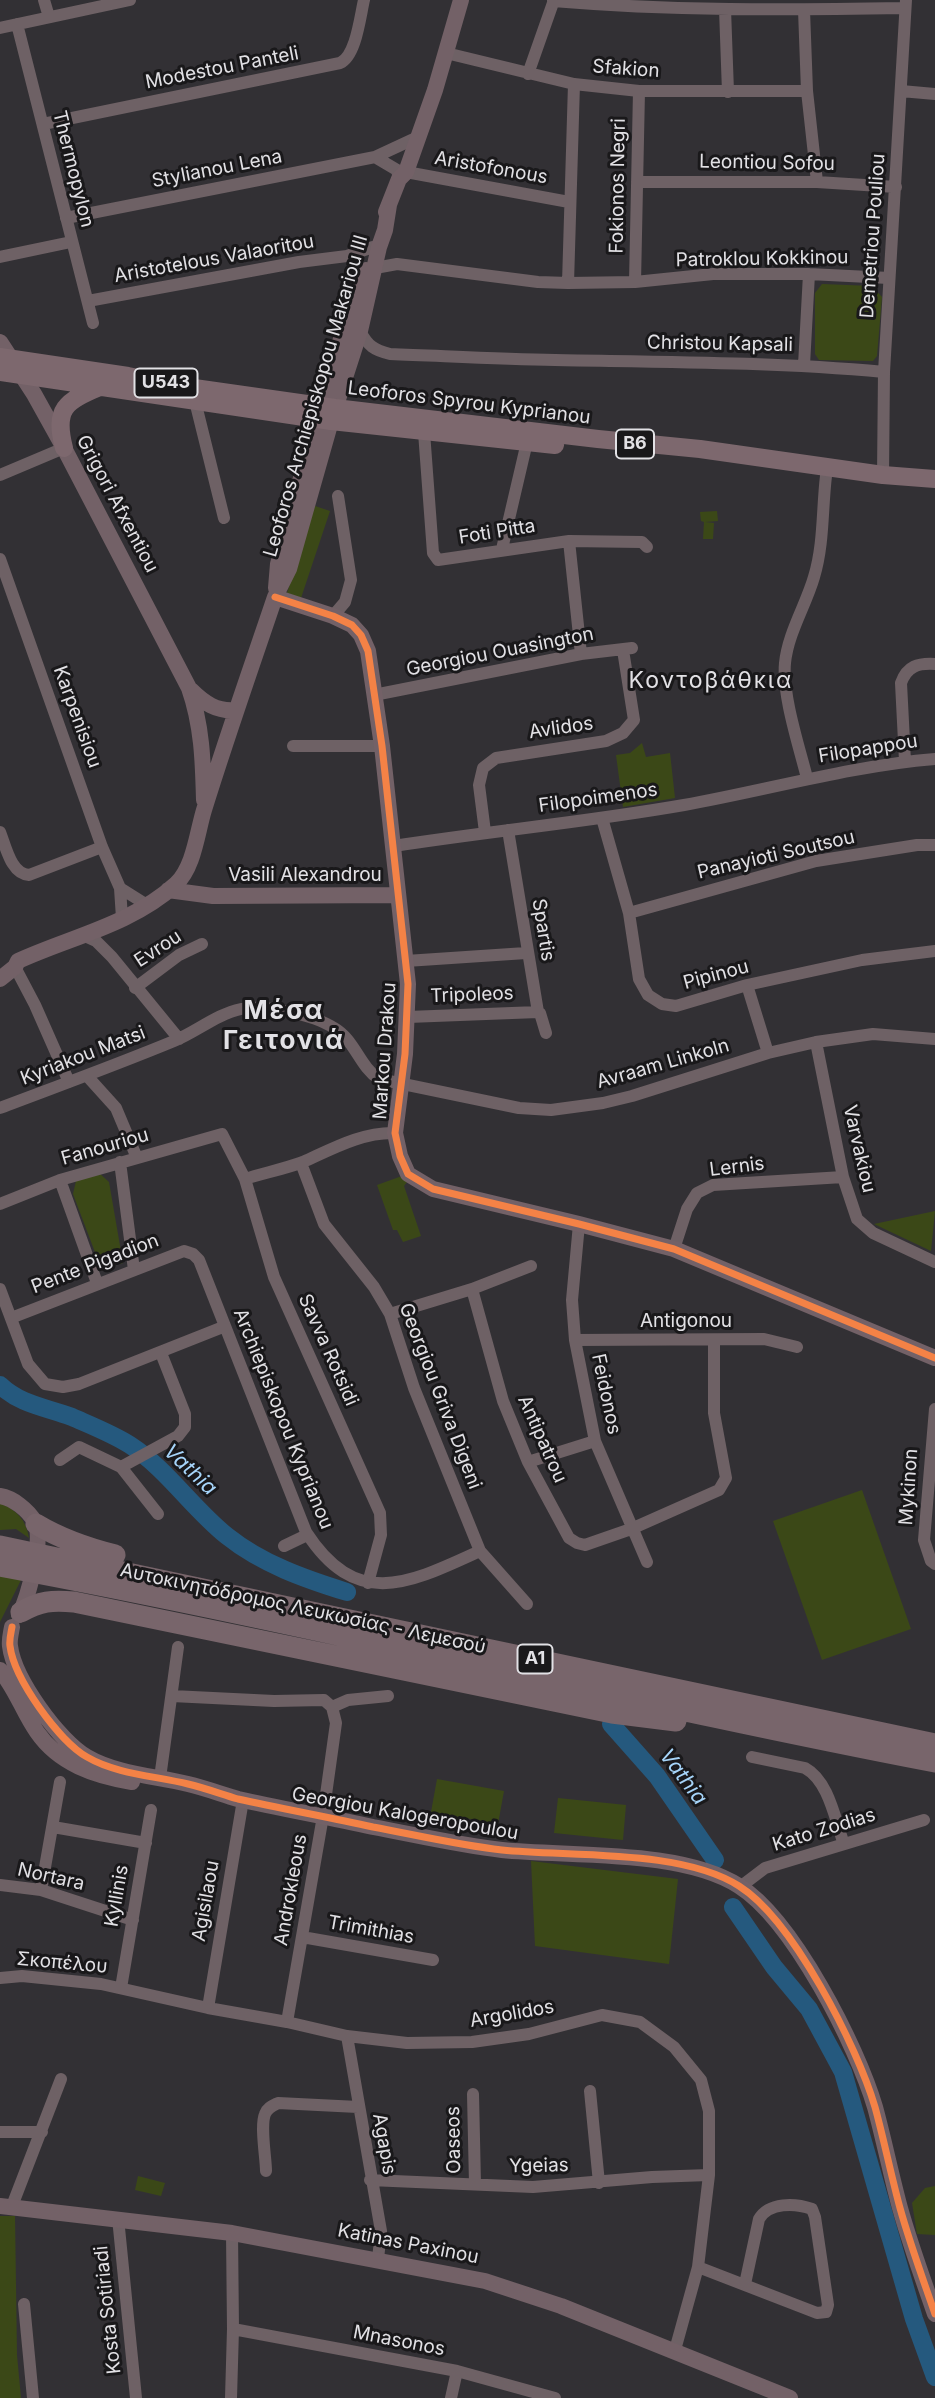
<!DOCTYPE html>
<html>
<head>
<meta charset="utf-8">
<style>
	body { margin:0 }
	canvas { display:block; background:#323034 }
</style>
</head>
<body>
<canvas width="935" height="2398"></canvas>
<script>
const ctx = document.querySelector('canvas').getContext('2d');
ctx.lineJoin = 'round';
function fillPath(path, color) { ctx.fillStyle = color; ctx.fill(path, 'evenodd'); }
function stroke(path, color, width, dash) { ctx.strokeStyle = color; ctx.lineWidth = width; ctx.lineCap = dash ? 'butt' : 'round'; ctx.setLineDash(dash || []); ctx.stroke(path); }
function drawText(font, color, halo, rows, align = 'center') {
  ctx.font = font + ' Inter,sans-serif'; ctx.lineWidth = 6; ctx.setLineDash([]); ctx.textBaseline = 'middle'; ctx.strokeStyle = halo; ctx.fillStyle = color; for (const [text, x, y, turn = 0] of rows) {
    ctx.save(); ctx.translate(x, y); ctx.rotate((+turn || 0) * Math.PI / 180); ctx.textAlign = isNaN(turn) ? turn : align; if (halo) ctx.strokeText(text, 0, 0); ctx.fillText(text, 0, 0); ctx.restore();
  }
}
const green = new Path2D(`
	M 822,284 L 872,286 L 882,297 L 877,356 L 873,361 L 819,360 L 815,354 L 815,293 Z
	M 315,506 L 330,511 L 301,598 L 287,593 Z
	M 717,511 L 718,521 L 705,522 L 714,523 L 713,539 L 703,539 L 704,522 L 701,521 L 700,512 Z
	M 642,743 L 646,757 L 670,753 L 675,798 L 623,807 L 616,755 L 630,753 Z
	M 98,1172 L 109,1182 L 123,1263 L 101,1268 L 73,1194 L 76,1181 Z
	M 402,1176 L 407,1182 L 404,1186 L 421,1236 L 403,1242 L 397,1230 L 393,1230 L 377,1185 Z
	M 935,1211 L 931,1251 L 874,1224 Z
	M 862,1490 L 911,1629 L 822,1660 L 773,1521 Z
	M 0,1503 C 17,1510 26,1520 29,1538 L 16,1529 L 0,1530 Z
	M 0,1576 L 21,1580 L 0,1622 Z
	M 437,1779 L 504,1791 L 498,1824 L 431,1812 Z
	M 558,1798 L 626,1805 L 623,1840 L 554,1833 Z
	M 531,1861 L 678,1879 L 669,1964 L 535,1946 Z
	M 138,2176 L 165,2183 L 161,2196 L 135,2190 Z
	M 935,2186 L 935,2235 L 917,2234 L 912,2203 L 925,2188 Z
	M 0,2216 L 15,2216 L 17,2355 L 21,2398 L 0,2398 Z`);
const river = new Path2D(`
	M 0,1385 C 21,1405 46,1407 72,1417 C 90,1425 113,1434 130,1445 C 167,1469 192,1508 227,1536 C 262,1564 305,1579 347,1592
	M 611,1724 L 657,1776 L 715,1860
	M 733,1907 L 774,1967 L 809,2009 L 843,2072 L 914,2319 L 935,2377`);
const street = new Path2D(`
	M 44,0 L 49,17
	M 553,1 C 671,11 788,10 905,8
	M 725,9 L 728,92
	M 804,10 L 807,91 L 817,182
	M 17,24 L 93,323
	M 0,28 L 130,0
	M 446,53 L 574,84 L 639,91 L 807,91
	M 528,74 L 554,0
	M 901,91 L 935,94
	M 43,124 L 340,63 C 356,56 360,17 364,0
	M 375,157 L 397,170 L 399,179
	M 406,172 L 569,202
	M 637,182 L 817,182 L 896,187
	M 66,218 L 375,157 L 418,137
	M 0,257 L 71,242
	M 375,268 L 397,264 L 538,282 L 568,283 L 635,282 L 713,274 L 809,274 L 889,278
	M 635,282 L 639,91
	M 568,283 L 574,84
	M 88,301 L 299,262 L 347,256 L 373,247
	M 360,331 C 368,346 374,350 390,354 C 445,356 500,359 555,360 C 665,362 774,362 884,372
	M 804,365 L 809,274
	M 195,401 L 224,518
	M 424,432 L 433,553 L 438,560 L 569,541 L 642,542 L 647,547
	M 0,475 L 64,448
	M 883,475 L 884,372 L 906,0
	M 569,541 L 581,654
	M 502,549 L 527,442
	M 0,559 L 102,847 L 120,888 L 122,918
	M 333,616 L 345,602 L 351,580 L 338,496
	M 374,695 L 581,654 L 632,648
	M 293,746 L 382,746
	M 905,761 L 901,683 C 907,666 918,663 935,664
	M 807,778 C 799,746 782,695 785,663 C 788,633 806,605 814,577 C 824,544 822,509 826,476
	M 602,818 L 629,913 L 639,979 L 648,995 L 662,1004 L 676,1006 L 747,985 L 862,960 L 935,951
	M 508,830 L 538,1012 L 540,1013 L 546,1033
	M 0,832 C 6,847 11,874 29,875 L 102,847
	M 485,832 L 479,785 L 483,768 L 496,758 L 606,741 L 623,733 L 634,720 L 623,650
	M 394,846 C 490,831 587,822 684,805 C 768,790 850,766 935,759
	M 120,888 L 147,905
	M 629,913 L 816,861 L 917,845 L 935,845
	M 85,936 L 96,941 L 112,957 L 179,1039
	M 406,961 L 526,953
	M 15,967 L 35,1005 L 69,1082
	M 747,985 L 768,1053
	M 135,988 L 179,955 L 202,944
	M 408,1017 L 538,1012
	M 816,1042 L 843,1177 L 857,1219 L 873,1233 L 935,1262
	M 88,1077 L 116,1108 L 137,1158
	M 0,1108 C 58,1086 116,1065 174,1041 C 196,1032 217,1014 241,1009 C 265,1004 314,1015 334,1028 C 355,1040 359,1066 379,1079 L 519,1108 L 551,1110 L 603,1103 L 632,1096 L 768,1053 L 816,1042 L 873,1034 L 935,1039
	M 120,1162 L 134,1270
	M 301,1163 L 324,1224 L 374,1287 L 390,1314 L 414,1388 L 480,1551 L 527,1604
	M 245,1179 C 264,1173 284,1169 303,1162 C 332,1149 362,1132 395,1133
	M 60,1180 L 97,1283
	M 0,1204 L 60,1180 L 222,1134 L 245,1179 L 274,1277 L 380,1513 L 381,1535 L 368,1583
	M 579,1224 L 572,1300 L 575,1340 L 595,1441 L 647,1562
	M 674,1249 L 687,1209 L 697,1193 L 713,1185 L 843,1177
	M 0,1289 L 28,1364 L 45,1384 L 63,1387 L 79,1384 L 223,1327
	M 472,1289 L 503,1401 L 528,1462 L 569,1538 L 577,1543 L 585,1545 L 631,1529 L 719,1490 L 726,1478 L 714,1413 L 714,1340
	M 390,1314 L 472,1289 L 531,1266
	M 11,1318 L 184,1251 L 193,1254 L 199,1260 L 306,1532 C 357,1611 410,1583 480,1551
	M 575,1340 L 764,1339 L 797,1347
	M 935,1409 L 924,1540 L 931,1561 L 935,1564
	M 60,1460 L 79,1447 L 121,1467 L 158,1514
	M 528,1462 L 595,1441
	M 121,1467 L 178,1436 L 185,1427 L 185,1414 L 161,1353
	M 284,1546 L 307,1535
	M 172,1696 L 274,1701 L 324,1700 L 332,1707 L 336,1723 L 323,1816 L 287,2022
	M 332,1707 L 348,1700 L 388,1696
	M 752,1757 L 805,1768 C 829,1781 835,1820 844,1844
	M 160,1778 L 178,1647
	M 53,1827 L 146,1843
	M 0,1885 L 41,1890 L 133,1920
	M 740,1887 L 765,1868 L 924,1820
	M 41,1890 L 60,1782
	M 302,1937 L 433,1960
	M 0,1978 L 22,1976 L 101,1984 L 208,2008 L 287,2022 L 347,2036 L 407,2043 L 472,2042 L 529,2034 L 602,2015 L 640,2022 L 674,2047 L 701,2080 L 709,2111 L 709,2175 L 698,2267 L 675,2350
	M 121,1988 L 151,1810
	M 208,2008 L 243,1800
	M 347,2036 L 381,2231 L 378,2259
	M 590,2091 L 599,2183
	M 473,2094 L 475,2184
	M 0,2132 L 42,2132
	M 266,2171 C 266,2158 260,2126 265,2114 C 267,2108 272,2106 278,2103 L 358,2107
	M 370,2180 L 533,2187 L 652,2177 L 709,2175
	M 12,2206 L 61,2079
	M 118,2218 L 136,2398
	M 698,2267 L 817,2313 L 826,2312 L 828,2305 L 815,2217 L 812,2209 C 795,2203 769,2202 759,2219 L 745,2284
	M 24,2304 L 33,2398
	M 233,2329 L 457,2371 L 555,2398
	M 231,2398 L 233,2329 L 232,2233
	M 451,2398 L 457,2371`);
const secondary = new Path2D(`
	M 386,212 L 399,179 L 406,172 L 435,90 L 461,0
	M 0,342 L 34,394 L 64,448 L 189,688 C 202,725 203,761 204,800
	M 276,588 L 278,564 C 305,466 328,364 366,270
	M 275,597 L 333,616 L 352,625 L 361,635 L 368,651 L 382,746 L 408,984 L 405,1054 L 395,1133 L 400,1156 L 408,1174 L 433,1189 L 579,1224 L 674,1249 L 935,1358
	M 191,690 C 204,703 217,712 236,710
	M 168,890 L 213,896 L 397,895
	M 0,979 L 15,967 L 18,961 C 70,937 131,925 176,884 C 194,867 197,833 204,810 C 226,739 251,668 275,597 L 289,569 L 331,421 L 360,331 L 379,247 L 385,230 L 389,205
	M 0,1496 C 13,1498 28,1510 35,1522 C 44,1540 28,1598 19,1615
	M 12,1627 C 11,1633 9,1640 10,1646 C 14,1679 59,1741 87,1757 C 116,1774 155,1776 188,1784 C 205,1788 221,1794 238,1799 C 283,1809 328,1817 373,1827 C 416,1835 458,1845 502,1850 C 571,1857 681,1849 739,1886 C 793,1920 857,2046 875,2107 C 884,2140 891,2175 900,2208 C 910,2244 923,2279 935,2314
	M 0,1670 C 16,1689 23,1712 37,1732 C 59,1764 95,1776 132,1782
	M 0,2206 L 232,2233 L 485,2281 L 561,2306 L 790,2398`);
const primary = new Path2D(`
	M 0,357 L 128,376 L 180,386 L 335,408 L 598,439 L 700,449 L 883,475 L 935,479
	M 0,372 L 331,421 L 555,445
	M 64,448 C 54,409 65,401 100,387`);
const highway = new Path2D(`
	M 36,1524 C 61,1539 87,1548 115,1555
	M 0,1546 L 935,1744
	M 0,1566 C 313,1624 622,1702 935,1762
	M 21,1612 C 40,1601 52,1600 74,1602 L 612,1713 L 676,1721`);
const cycleway = new Path2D(`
	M 275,597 L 333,616 L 352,625 L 361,635 L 368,651 L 382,746 L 408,984 L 405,1054 L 395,1133 L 400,1156 L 408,1174 L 433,1189 L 579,1224 L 674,1249 L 935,1358
	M 12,1627 C 11,1633 9,1640 10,1646 C 14,1679 59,1741 87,1757 C 116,1774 155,1776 188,1784 C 205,1788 221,1794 238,1799 C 283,1809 328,1817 373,1827 C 416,1835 458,1845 502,1850 C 571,1857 681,1849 739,1886 C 793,1920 857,2046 875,2107 C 884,2140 891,2175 900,2208 C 910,2244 923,2279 935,2314`);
const shields = [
	[166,383,63],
	[635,444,38],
	[535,1659,35]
];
const shieldNames = [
	["U543",166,383],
	["B6",635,444],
	["A1",535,1659]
];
const streetNames = [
	["Modestou Panteli",222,68,-11],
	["Sfakion",626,69,4],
	["Leontiou Sofou",767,163,1],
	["Aristofonous",491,168,10],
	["Thermopylon",73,169,76],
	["Stylianou Lena",217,169,-11],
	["Fokionos Negri",618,186,-89],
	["Demetriou Pouliou",873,236,-86],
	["Aristotelous Valaoritou",214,259,-10],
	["Patroklou Kokkinou",762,259,-1],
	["Christou Kapsali",720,344,1],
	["Leoforos Archiepiskopou Makariou III",316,396,-74],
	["Leoforos Spyrou Kyprianou",469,403,7],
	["Grigori Afxentiou",117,504,62],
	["Foti Pitta",497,532,-9],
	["Georgiou Ouasington",500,652,-11],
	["Karpenisiou",77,717,70],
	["Avlidos",561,728,-8],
	["Filopappou",868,749,-9],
	["Filopoimenos",598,798,-8],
	["Panayioti Soutsou",776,855,-13],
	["Vasili Alexandrou",305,875],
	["Spartis",543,930,81],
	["Evrou",158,949,-33],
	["Pipinou",716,975,-15],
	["Tripoleos",472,995,-2],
	["Markou Drakou",385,1051,-86],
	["Kyriakou Matsi",83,1056,-21],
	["Avraam Linkoln",663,1064,-16],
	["Fanouriou",105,1147,-16],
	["Varvakiou",859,1149,77],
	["Lernis",737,1167,-7],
	["Pente Pigadion",95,1264,-21],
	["Antigonou",686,1321],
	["Savva Rotsidi",328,1350,66],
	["Feidonos",606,1394,78],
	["Georgiou Griva Digeni",440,1396,69],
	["Archiepiskopou Kyprianou",283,1419,68],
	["Antipatrou",542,1439,66],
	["Mykinon",909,1487,-86],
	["Αυτοκινητόδρομος Λευκωσίας - Λεμεσού",303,1609,12],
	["Georgiou Kalogeropoulou",405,1814,10],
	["Kato Zodias",824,1830,-17],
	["Nortara",51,1877,13],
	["Androkleous",291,1890,-80],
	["Kyllinis",117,1896,-80],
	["Agisilaou",206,1901,-80],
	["Trimithias",371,1930,10],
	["Σκοπέλου",62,1963,5],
	["Argolidos",512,2014,-10],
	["Oaseos",454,2140,-91],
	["Agapis",384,2144,80],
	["Ygeias",539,2166,-1],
	["Katinas Paxinou",408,2244,11],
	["Kosta Sotiriadi",108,2310,-96],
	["Mnasonos",399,2341,11]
];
const waterNames = [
	["Vathia",190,1470,43],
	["Vathia",683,1777,53]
];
const quarterNames = [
	["Κοντοβάθκια",711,681]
];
const districtNames = [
	["Μέσα",284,1011],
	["Γειτονιά",284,1041]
];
fillPath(green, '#3b4817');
stroke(river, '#25597e', 18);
stroke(street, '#6e6165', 12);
stroke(secondary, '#736167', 16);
stroke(primary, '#7d686e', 18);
stroke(highway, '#78656b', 21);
stroke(cycleway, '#f48246', 7);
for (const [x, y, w] of shields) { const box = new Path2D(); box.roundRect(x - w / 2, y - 14.5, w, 29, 5); ctx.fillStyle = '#19181a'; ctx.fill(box); stroke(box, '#e2e1e5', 2); }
drawText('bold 18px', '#e2e1e5', null, shieldNames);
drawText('19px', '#e2e1e5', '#19181a', streetNames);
drawText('italic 21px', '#a6d4f9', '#19181a', waterNames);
ctx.letterSpacing = '2px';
drawText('23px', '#e2e1e5', '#19181a', quarterNames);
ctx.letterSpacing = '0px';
ctx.letterSpacing = '2px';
drawText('bold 26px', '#e2e1e5', '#19181a', districtNames);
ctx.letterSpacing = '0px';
</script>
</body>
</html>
